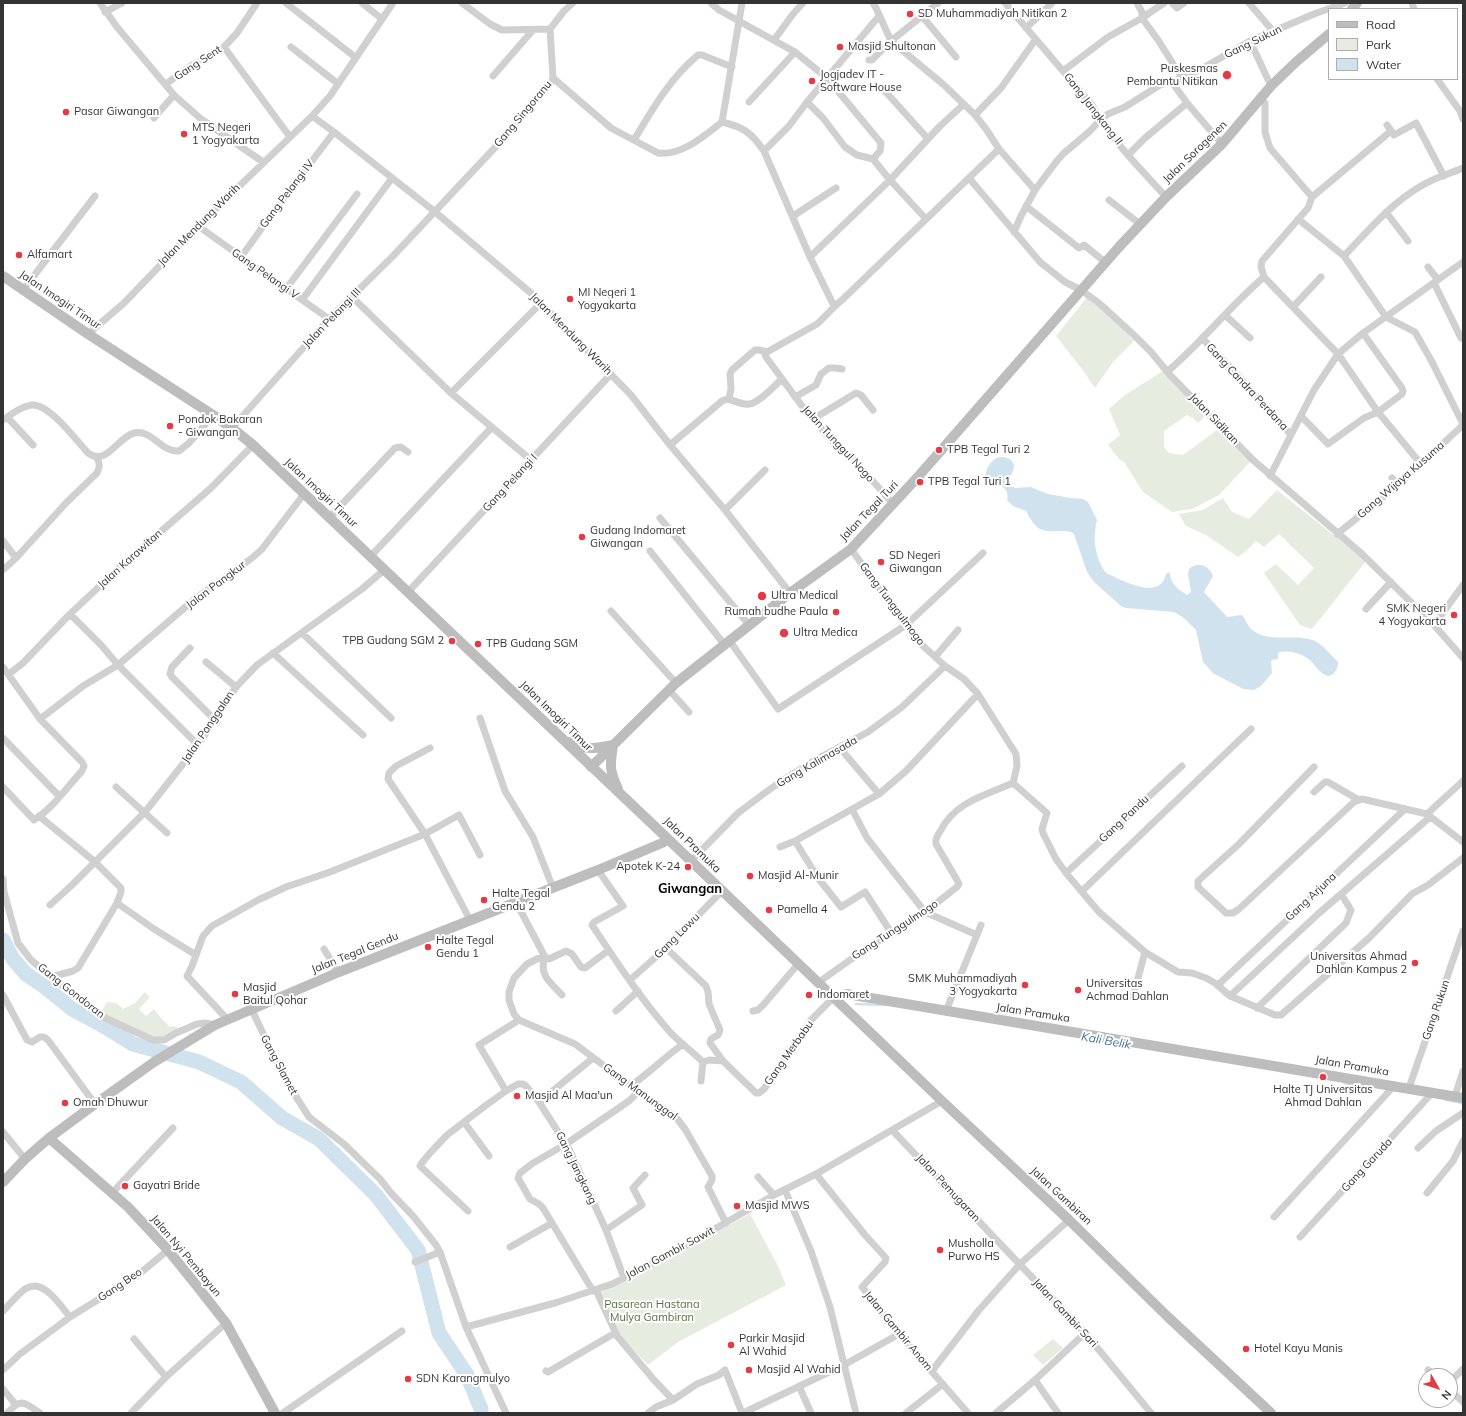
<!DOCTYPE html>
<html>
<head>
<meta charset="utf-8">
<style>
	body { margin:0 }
	#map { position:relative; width:1466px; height:1416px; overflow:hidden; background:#fff; font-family:Mulish,sans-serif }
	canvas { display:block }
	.frame { position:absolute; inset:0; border:4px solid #333; pointer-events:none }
	.legend { position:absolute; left:1328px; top:8px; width:130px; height:72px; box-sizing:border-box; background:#fff; border:1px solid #adadad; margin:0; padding:5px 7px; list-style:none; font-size:12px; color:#333 }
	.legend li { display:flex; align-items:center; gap:8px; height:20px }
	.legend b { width:20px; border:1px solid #adadad }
	.north { position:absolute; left:1418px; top:1368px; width:40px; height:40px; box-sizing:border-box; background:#fff; border:1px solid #adadad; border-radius:50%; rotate:129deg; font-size:11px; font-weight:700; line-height:16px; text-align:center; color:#333 }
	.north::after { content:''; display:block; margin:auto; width:14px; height:18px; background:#e63946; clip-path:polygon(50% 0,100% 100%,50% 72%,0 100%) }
</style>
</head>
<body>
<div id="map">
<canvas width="1466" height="1416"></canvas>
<div class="frame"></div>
<ul class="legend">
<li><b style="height:5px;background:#bdbdbd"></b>Road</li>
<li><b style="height:11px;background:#e6ecdf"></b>Park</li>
<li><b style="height:11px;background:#cfe2ee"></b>Water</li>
</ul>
<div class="north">N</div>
</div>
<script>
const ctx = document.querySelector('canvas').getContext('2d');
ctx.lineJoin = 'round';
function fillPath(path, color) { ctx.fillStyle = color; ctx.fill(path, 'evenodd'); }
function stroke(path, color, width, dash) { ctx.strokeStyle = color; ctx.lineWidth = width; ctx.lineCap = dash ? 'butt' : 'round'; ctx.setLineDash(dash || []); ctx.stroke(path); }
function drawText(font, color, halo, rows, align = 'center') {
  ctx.font = font + ' Mulish,sans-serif'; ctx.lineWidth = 4; ctx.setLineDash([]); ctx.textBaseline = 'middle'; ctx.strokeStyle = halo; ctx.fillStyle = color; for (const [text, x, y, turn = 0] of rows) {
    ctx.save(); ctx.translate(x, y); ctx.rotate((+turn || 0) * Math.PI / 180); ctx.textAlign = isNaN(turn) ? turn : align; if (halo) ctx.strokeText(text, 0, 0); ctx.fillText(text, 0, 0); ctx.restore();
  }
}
const green = new Path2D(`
	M 1088,296 L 1110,314 L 1134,341 L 1113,362 L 1095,388 L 1082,369 L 1056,336 Z
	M 1163,371 L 1206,415 L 1198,423 L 1193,418 L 1187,415 L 1164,431 L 1164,447 L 1169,453 L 1183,455 L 1217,430 L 1251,461 L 1219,495 L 1192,509 L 1172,512 L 1143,492 L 1124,462 L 1119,459 L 1108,445 L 1120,435 L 1109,409 L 1125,395 Z
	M 1277,490 L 1366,561 L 1312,629 L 1300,625 L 1264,573 L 1276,564 L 1298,585 L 1314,568 L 1279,534 L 1264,547 L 1256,541 L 1246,551 L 1238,557 L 1206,535 L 1186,526 L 1179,514 L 1203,510 L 1223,498 L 1232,512 L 1249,519 Z
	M 145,992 L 150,997 L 139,1009 L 146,1016 L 154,1009 L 162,1019 L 170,1027 L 172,1026 L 178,1027 L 171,1038 L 160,1040 L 101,1013 L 107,1002 L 116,1003 L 123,1009 L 135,1003 Z
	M 750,1214 L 778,1266 L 786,1285 L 678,1342 L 648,1365 L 618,1334 L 600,1292 Z
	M 1053,1339 L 1063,1348 L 1043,1365 L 1033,1355 Z`);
const water = new Path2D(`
	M 999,457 C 1010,456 1018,463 1012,473 C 1010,477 1008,478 1007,482 L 1009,485 L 1015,488 L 1031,487 L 1048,494 L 1070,498 L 1083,499 L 1088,502 L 1097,520 C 1092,537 1095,559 1106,573 C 1122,580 1160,602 1166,574 L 1169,572 C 1171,575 1170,578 1172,581 C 1175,588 1182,591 1187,595 L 1191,592 L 1188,574 L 1189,569 C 1198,561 1209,565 1213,576 L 1204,592 L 1227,617 L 1242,615 C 1245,619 1247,624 1250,628 C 1267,645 1295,632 1315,641 C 1323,645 1332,656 1338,662 C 1338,669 1333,679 1325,675 C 1319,672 1315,665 1311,661 C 1303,654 1288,649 1278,653 L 1278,659 L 1272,660 L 1271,662 L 1272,673 L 1261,686 L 1254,690 L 1243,689 L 1213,673 L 1203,662 L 1196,630 L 1184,618 L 1174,612 L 1126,608 L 1121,606 L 1094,582 L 1087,572 L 1074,534 C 1071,531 1067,531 1062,531 C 1040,532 1037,531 1026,511 L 1013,506 L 1007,500 C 1008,496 1008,491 1004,488 C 1001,484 996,486 992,484 C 979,478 989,460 999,457 Z`);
const stream = new Path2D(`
	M 856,1004 L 886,1005
	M 1344,1083 L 1356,1085
	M 1446,1100 L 1463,1103`);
const river = new Path2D(`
	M 3,940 L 13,959 L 26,974 L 45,987 L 72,1009 L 107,1028 L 133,1044 L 199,1062 L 241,1082 L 282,1118 L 319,1139 L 376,1195 L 418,1250 L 439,1333 L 467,1375 L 481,1409 L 481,1413`);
const street = new Path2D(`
	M 100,3 L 117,27 L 174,95 L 201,119 L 263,162
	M 286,3 L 355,57
	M 362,3 L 382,19
	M 462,3 L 490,24 L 502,30 L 550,29
	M 711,3 L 719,10 L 795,52 L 827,78 L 881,143 L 880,151 L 873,159
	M 873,3 L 876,8 L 891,41 L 938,3
	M 1005,3 L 1092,105 C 1110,139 1140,168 1166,197
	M 1164,3 L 1142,18 L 1158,40 L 1182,78
	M 1172,3 L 1177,8 L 1184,3
	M 1249,3 L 1273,31
	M 1412,3 L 1414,9
	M 105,12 L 122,3
	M 922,16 L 956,57
	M 1026,28 L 1052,3
	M 774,40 L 793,14 L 803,3
	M 1250,41 L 1271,86
	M 224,47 L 290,137
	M 291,47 L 337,83
	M 869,60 L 872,60 L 891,41 L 944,85 L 975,115 L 986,129 L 999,149 L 1035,190
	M 1063,71 L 1108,37 L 1142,18 L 1142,12 L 1137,3
	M 493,76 L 533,30
	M 553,78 L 611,128 L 658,153 C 682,156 704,136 722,122 C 743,127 751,132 764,151 L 810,257 L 834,306
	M 1437,79 L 1460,111 L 1463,119
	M 1171,81 L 1187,103 L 1222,144
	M 166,84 L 192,65 L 203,60 L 224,47 L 237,33 L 257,3
	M 885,91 L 928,139
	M 1260,99 L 1265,103 L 1265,132 L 1270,148 L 1312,197 L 1308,208 L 1262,261 L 1261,267 L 1264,277 L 1338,354 L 1378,412 L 1421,464
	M 749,102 L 795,52
	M 807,102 L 879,16
	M 975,115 L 1001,88 L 1036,39
	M 312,116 L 334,132 L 434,211 L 532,294 L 631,395 L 670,445 L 725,510 L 790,593
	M 154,118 L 174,95
	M 722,122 L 742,3
	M 1387,125 L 1394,135 L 1416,123 L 1444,176
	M 634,140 C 652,110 670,78 698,55 L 702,55 L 732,67
	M 764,151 L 789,126 L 807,102 L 823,118 L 845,147 L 857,155 L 873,159 L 890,180 L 926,219
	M 1128,155 L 1145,138 L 1187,103
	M 969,178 L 1040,262 L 1065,282 L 1081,290 L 1099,303 L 1134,335 L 1151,352 L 1170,375 L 1253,460 L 1362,554 L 1434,625 L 1463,658
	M 1312,197 L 1391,131
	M 1109,200 L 1140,224
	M 1026,206 L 1079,248 L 1084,245 L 1105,262
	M 1386,212 L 1408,241
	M 793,216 L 836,188
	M 1298,219 L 1344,256 L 1386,317 L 1415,332 L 1431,360 L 1463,424
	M 198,226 L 329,319
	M 1014,232 L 1021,216 L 1035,190 L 1056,162 L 1063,154 L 1090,131 L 1100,120 L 1108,114 L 1125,107 L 1160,85 L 1189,76 L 1250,41 L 1314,14 L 1345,3
	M 1344,256 C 1368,231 1390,204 1421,186 C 1434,178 1449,174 1463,168
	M 241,257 L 277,207 L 334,132
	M 810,257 L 890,180 L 940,126 L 964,104
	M 1428,267 L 1438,280
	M 1434,283 L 1461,338
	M 286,289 L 357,194
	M 23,290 L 95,196
	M 352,297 L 451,393 L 531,460
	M 302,300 L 392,178
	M 1293,307 L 1321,277
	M 1225,315 L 1250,338
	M 88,334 L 124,303 L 198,226 L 312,116 L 330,96 L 393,3
	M 1202,338 L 1241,379 L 1291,435
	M 1168,371 C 1202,342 1230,306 1264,277
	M 451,393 L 541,303
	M 795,397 L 816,385 L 821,374 L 829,368 L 836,368 L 842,369
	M 729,399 L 731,389 L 730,374 L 732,370 L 755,350 L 759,350 L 767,352
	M 1301,416 L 1328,444 L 1364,418 L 1378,412 L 1402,394 L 1403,391 L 1402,388 L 1363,333
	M 7,417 L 33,445
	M 813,419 L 856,393 L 861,395 L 873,410
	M 3,420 C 10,415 23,405 33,405 C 50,405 76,440 88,453 C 106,467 118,437 134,433 C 152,429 162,453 179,451 L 189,443 L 213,415
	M 232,428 L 329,319 L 393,256 L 503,139 L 551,83 L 553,78 L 550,29 L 564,11 L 573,3
	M 670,445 L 722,401 C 732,396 739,406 749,404 C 759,403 774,386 782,379
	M 1270,476 L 1314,390 L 1338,354 L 1363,333 L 1463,262
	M 1392,478 L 1398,485
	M 893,504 L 850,455 L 832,441 L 802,406 L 766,357 L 765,354 L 767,352 L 817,324 C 826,316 833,307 842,300 L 999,149
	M 725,510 L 765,470
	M 329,518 L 395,448 L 401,447 L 408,452
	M 660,518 L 749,625
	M 1337,534 L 1398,485 L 1463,425
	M 3,541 L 16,558
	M 650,551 L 724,644
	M 370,557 L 492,427
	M 3,570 L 16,558 L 66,503 L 97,473 C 100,467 100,464 97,458
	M 408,592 L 611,374
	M 1366,609 L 1391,582
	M 611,611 L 676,683
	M 70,614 L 102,646 L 118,665 L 198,745
	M 1434,625 L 1463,585
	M 302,633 L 391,718
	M 729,640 L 778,709 L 906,625 L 983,553
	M 190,648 L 172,667 L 170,674 L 172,677 L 217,722
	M 273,653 L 363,735
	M 935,657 L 958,630
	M 206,662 L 236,687
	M 3,667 L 40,719 L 82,762 L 84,766 L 82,771 C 67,787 53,808 34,820 L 3,787
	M 9,674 L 23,663 L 70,614 L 120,567 L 211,488 L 253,445
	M 669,690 L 689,712
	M 480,718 L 505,791 L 533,837 L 553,888
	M 40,719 L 83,686 L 118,665 L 196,598 L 252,558 L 262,549 L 304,494
	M 3,738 L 59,796
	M 430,748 L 396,766 L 389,773 L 388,779 L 425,834 L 470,920
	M 840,748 L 879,794
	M 1314,767 L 1239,844 L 1198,881 L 1198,887 L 1226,913 L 1233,913 L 1239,909 L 1354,802 L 1362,799 L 1427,814 L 1463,842
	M 1013,783 L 1047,813 L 1042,829 L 1043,833 L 1056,859 L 1066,873 L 1099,912 L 1145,952 L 1178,972 L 1192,973 L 1206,978 L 1215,983 L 1230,996 L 1275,1015 L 1281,1015 L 1369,938 L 1412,894 L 1428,885 L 1463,858
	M 116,787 L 167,833
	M 1314,792 L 1325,782 L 1328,782 L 1359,800
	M 852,809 L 867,838 L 925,912 L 977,935
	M 1427,814 L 1463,781
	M 39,816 L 94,861 L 121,888 L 121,892 L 117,903 L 78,968 L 73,971 L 51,977
	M 795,841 L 818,878 L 841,907 L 865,892 L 892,934
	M 780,847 L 795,841 L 879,794 L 906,771 L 978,694
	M 691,861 L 738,813 L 762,795 L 780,782 L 817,759 L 868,732 L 902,707 L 945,666
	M 598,870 L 623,906 L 594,922 L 592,925 C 616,961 640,998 669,1031 C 679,1042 692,1051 703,1062 L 701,1081
	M 1066,873 L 1182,766
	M 3,879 L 4,892 L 18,943 L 31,960 L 56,981 L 103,1017 L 153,1040 L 164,1040 L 176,1033 L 197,1024 L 205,1023 L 215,1025
	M 1082,891 L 1251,729
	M 516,902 L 545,957 C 538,975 551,983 562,995
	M 117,903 L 154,929 L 196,955
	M 50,905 L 71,886 L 145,812 L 198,745 L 236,687 L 257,665 L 362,589 L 384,570
	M 666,948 L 706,986 L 708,992 L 709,1004 L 720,1030 L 718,1035 L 711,1039 L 710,1043 L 723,1061
	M 324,949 L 338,972
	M 609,950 L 585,968 L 581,967 L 572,954 L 566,951 L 549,959 L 545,957 L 537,959 L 527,964 L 514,978 L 509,992 L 509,1000 L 514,1014 L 519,1020 L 575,1044 L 646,1097 L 675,1116 L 685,1129 L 712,1176 L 712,1180 L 708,1187 L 726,1223
	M 630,980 L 666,948 L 722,891
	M 819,982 L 871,945 L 897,931 L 925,912 L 957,887 L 959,884 L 957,880 L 936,844 C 935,839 938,834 941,830 C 955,802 986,795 1013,783 L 1017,766 L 1016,754 L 978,694 L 964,679 L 945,666 L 921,644 L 906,625 L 851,549
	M 1218,985 L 1405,809
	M 3,995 L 27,1040 L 32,1042 L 40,1037 L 44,1037 L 48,1040 L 95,1104
	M 1230,996 L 1318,914 L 1430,817
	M 1133,997 L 1145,952
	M 1257,1008 L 1346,923 L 1351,910 L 1341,894
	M 252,1010 L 275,1059 L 295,1095 L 309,1117 L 344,1144 L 380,1179 L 391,1193 L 413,1216 L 436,1245 L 440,1252 L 466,1327 L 506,1413
	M 616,1011 L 638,991
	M 753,1011 L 758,1010 L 764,1004 L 799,963
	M 946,1011 L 981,925
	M 228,1020 L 187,976 L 192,966 L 203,936 L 212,926 L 258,900 L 286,887 L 330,872 L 425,834 L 459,815 L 480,855
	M 703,1062 L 709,1060 L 723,1061 L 756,1093 L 759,1093 L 764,1089 L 811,1020 L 834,997
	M 632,1085 C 650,1072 665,1057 683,1044
	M 1409,1088 L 1463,931
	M 506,1091 L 479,1045 L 519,1020
	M 1455,1096 L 1463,1071
	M 539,1102 L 593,1058
	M 464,1122 L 489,1156
	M 892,1130 L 1085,1333 L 1151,1413
	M 3,1132 L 25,1159
	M 1418,1148 L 1436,1131 L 1463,1113
	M 816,1174 L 865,1235 L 886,1258 L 885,1262 L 862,1287 L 899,1334 L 968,1413
	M 758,1177 L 774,1195
	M 785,1190 L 811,1251 L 830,1307 L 856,1413
	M 113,1192 L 173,1128
	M 1427,1193 L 1453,1161 L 1463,1141
	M 468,1211 L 420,1166 L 421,1164 L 430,1153 L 447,1135 L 485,1106 L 506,1091 L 518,1084 L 523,1084 L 526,1086 L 539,1102 L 569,1149 L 606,1230 L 624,1278
	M 1274,1217 L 1394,1086
	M 606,1230 L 642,1205 L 633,1188 L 645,1175
	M 1300,1237 L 1433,1092
	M 510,1247 L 552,1223
	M 415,1262 L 440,1252
	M 596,1290 L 617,1336 L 654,1380 L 673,1400 L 697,1384 L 719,1375 L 725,1370 L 742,1413
	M 593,1291 L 543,1208 L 539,1204 L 530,1199 L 518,1178 L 520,1173 L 533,1163 L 566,1144 L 629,1101 L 639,1091
	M 3,1311 C 10,1304 17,1295 25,1289 C 43,1277 60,1305 70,1317
	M 466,1327 L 555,1303 L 612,1284 L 676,1251 L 774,1195 L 816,1174 L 942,1101
	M 134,1339 L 166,1377
	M 3,1370 L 20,1354 L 70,1317 L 138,1275 L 168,1250
	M 1428,1370 L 1435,1376
	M 546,1371 L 548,1372 L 615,1333
	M 932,1371 L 979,1310 L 1020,1264 L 1069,1220
	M 1035,1380 L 1058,1413
	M 1450,1382 L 1463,1369
	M 799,1386 L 811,1413
	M 3,1389 L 16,1405 C 24,1399 33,1409 40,1413
	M 1450,1390 L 1463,1402
	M 7,1413 L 16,1405
	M 131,1413 L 166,1377 L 226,1323
	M 283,1413 L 402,1331
	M 648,1413 L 656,1407 L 673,1400
	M 743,1413 L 844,1365 L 899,1334
	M 906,1413 L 943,1384
	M 996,1413 L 1035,1380 L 1085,1333`);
const secondary = new Path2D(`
	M 1352,9 L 1357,3
	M 3,276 L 88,334 L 213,415 L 232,428 L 253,445 L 668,839 L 942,1101 L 1069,1220 L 1168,1317 L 1271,1413
	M 569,742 C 587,750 594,749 613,745
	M 613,745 C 610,766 609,769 618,789
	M 591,767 L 676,683 L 790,593 L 851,549 L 916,479 L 1119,247 L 1166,197 L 1222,144 L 1271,86 L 1296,62 L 1329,34
	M 834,997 L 847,994 L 1463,1098
	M 49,1138 L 128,1207 L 168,1250 L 197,1286 L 226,1323 L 275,1413
	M 3,1182 L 25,1159 L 49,1138 L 95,1104 L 154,1062 L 215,1025 L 339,972 L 598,870 L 662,843 L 668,839`);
const markers = [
	[910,14,4,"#e63946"],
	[840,47,4,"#e63946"],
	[1227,75,5,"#e63946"],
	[812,81,4,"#e63946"],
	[66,112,4,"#e63946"],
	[184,134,4,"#e63946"],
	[19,255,4,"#e63946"],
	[570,299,4,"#e63946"],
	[170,426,4,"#e63946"],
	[939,450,4,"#e63946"],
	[920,482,4,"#e63946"],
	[582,537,4,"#e63946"],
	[881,562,4,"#e63946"],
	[762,596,5,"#e63946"],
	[836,612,4,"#e63946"],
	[1454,615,4,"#e63946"],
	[784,633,5,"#e63946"],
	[452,641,4,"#e63946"],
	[478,644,4,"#e63946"],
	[688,867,4,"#e63946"],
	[750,876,4,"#e63946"],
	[484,900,4,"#e63946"],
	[769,910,4,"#e63946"],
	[428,947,4,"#e63946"],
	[1415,963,4,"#e63946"],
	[1025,985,4,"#e63946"],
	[1078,990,4,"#e63946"],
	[235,994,4,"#e63946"],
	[809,995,4,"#e63946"],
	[1323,1077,4,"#e63946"],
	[517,1096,4,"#e63946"],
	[65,1103,4,"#e63946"],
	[125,1186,4,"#e63946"],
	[737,1206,4,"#e63946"],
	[940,1250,4,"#e63946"],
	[731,1345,4,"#e63946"],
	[1246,1349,4,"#e63946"],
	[749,1370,4,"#e63946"],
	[408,1379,4,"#e63946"]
];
const poiNames = [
	["SD Muhammadiyah Nitikan 2",918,14],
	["Masjid Shultonan",848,47],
	["Puskesmas",1218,69,"right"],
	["Pembantu Nitikan",1218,82,"right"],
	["Jogjadev IT -",820,75],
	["Software House",820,88],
	["Pasar Giwangan",74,112],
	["MTS Negeri",192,128],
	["1 Yogyakarta",192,141],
	["Alfamart",27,255],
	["MI Negeri 1",578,293],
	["Yogyakarta",578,306],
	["Pondok Bakaran",178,420],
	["- Giwangan",178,433],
	["TPB Tegal Turi 2",947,450],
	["TPB Tegal Turi 1",928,482],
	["Gudang Indomaret",590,531],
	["Giwangan",590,544],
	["SD Negeri",889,556],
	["Giwangan",889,569],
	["Ultra Medical",771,596],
	["SMK Negeri",1446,609,"right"],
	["4 Yogyakarta",1446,622,"right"],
	["Rumah budhe Paula",828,612,"right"],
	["Ultra Medica",793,633],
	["TPB Gudang SGM 2",444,641,"right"],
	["TPB Gudang SGM",486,644],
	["Apotek K-24",680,867,"right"],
	["Masjid Al-Munir",758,876],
	["Halte Tegal",492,894],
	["Gendu 2",492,907],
	["Pamella 4",777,910],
	["Halte Tegal",436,941],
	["Gendu 1",436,954],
	["Universitas Ahmad",1407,957,"right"],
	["Dahlan Kampus 2",1407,970,"right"],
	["SMK Muhammadiyah",1017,979,"right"],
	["3 Yogyakarta",1017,992,"right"],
	["Universitas",1086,984],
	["Achmad Dahlan",1086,997],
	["Masjid",243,988],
	["Baitul Qohar",243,1001],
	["Indomaret",817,995],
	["Halte TJ Universitas",1323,1090,"center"],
	["Ahmad Dahlan",1323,1103,"center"],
	["Masjid Al Maa'un",525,1096],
	["Omah Dhuwur",73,1103],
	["Gayatri Bride",133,1186],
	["Masjid MWS",745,1206],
	["Musholla",948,1244],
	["Purwo HS",948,1257],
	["Parkir Masjid",739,1339],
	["Al Wahid",739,1352],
	["Hotel Kayu Manis",1254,1349],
	["Masjid Al Wahid",757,1370],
	["SDN Karangmulyo",416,1379]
];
const streetNames = [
	["Gang Sukun",1253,42,-26],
	["Gang Sent",198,63,-33],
	["Gang Jangkang II",1093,109,52],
	["Gang Singoranu",523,114,-50],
	["Jalan Sorogenen",1195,152,-44],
	["Gang Pelangi IV",287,194,-53],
	["Jalan Mendung Warih",199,225,-45],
	["Gang Pelangi V",265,274,35],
	["Jalan Imogiri Timur",60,300,34],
	["Jalan Pelangi III",332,318,-46],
	["Jalan Mendung Warih",571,334,45],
	["Gang Candra Perdana",1247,387,47],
	["Jalan Sidikan",1214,419,46],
	["Jalan Tunggul Nogo",838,444,47],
	["Gang Wijaya Kusuma",1401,480,-41],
	["Gang Pelangi I",510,483,-47],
	["Jalan Imogiri Timur",321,493,43],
	["Jalan Tegal Turi",869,511,-46],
	["Jalan Karawitan",130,559,-42],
	["Jalan Pangkur",216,585,-37],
	["Gang Tunggulmogo",892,604,53],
	["Jalan Imogiri Timur",556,716,44],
	["Jalan Ponggalan",208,727,-56],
	["Gang Kalimasada",817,762,-30],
	["Gang Pandu",1124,819,-43],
	["Jalan Pramuka",692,845,44],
	["Gang Arjuna",1311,897,-43],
	["Gang Tunggulmogo",895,930,-33],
	["Gang Lawu",677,936,-45],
	["Jalan Tegal Gendu",355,953,-22],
	["Gang Gondoran",71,991,38],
	["Gang Rukun",1436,1010,-71],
	["Jalan Pramuka",1033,1013,9],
	["Gang Merbabu",789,1053,-55],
	["Gang Slamet",279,1065,62],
	["Jalan Pramuka",1352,1066,10],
	["Gang Manunggal",640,1092,36],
	["Gang Garuda",1367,1165,-47],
	["Gang Jangkang",576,1168,64],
	["Jalan Pemugaran",948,1188,47],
	["Jalan Gambiran",1061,1196,43],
	["Jalan Gambir Sawit",670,1253,-28],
	["Jalan Nyi Pembayun",186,1256,50],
	["Gang Beo",120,1285,-34],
	["Jalan Gambir Sari",1065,1313,47],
	["Jalan Gambir Anom",898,1331,50]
];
const parkNames = [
	["Pasarean Hastana",652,1305],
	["Mulya Gambiran",652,1318]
];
const waterNames = [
	["Kali Belik",1106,1041,10]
];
const quarterNames = [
	["Giwangan",690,889]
];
fillPath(green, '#e6ecdf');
fillPath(water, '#cfe2ee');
stroke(stream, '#cfe2ee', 2.5);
stroke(river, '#cfe2ee', 15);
stroke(street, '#d0d0d0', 7);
stroke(secondary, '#bdbdbd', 10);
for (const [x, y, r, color] of markers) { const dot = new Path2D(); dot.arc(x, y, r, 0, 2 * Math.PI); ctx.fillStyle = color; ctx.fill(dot); stroke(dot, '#fff', 1.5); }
drawText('11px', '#333', '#fff', poiNames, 'left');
drawText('11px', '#333', '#fff', streetNames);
drawText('11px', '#56703f', '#fff', parkNames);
drawText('italic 12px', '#3f7597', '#fff', waterNames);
drawText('bold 13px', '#000', '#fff', quarterNames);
</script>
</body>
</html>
